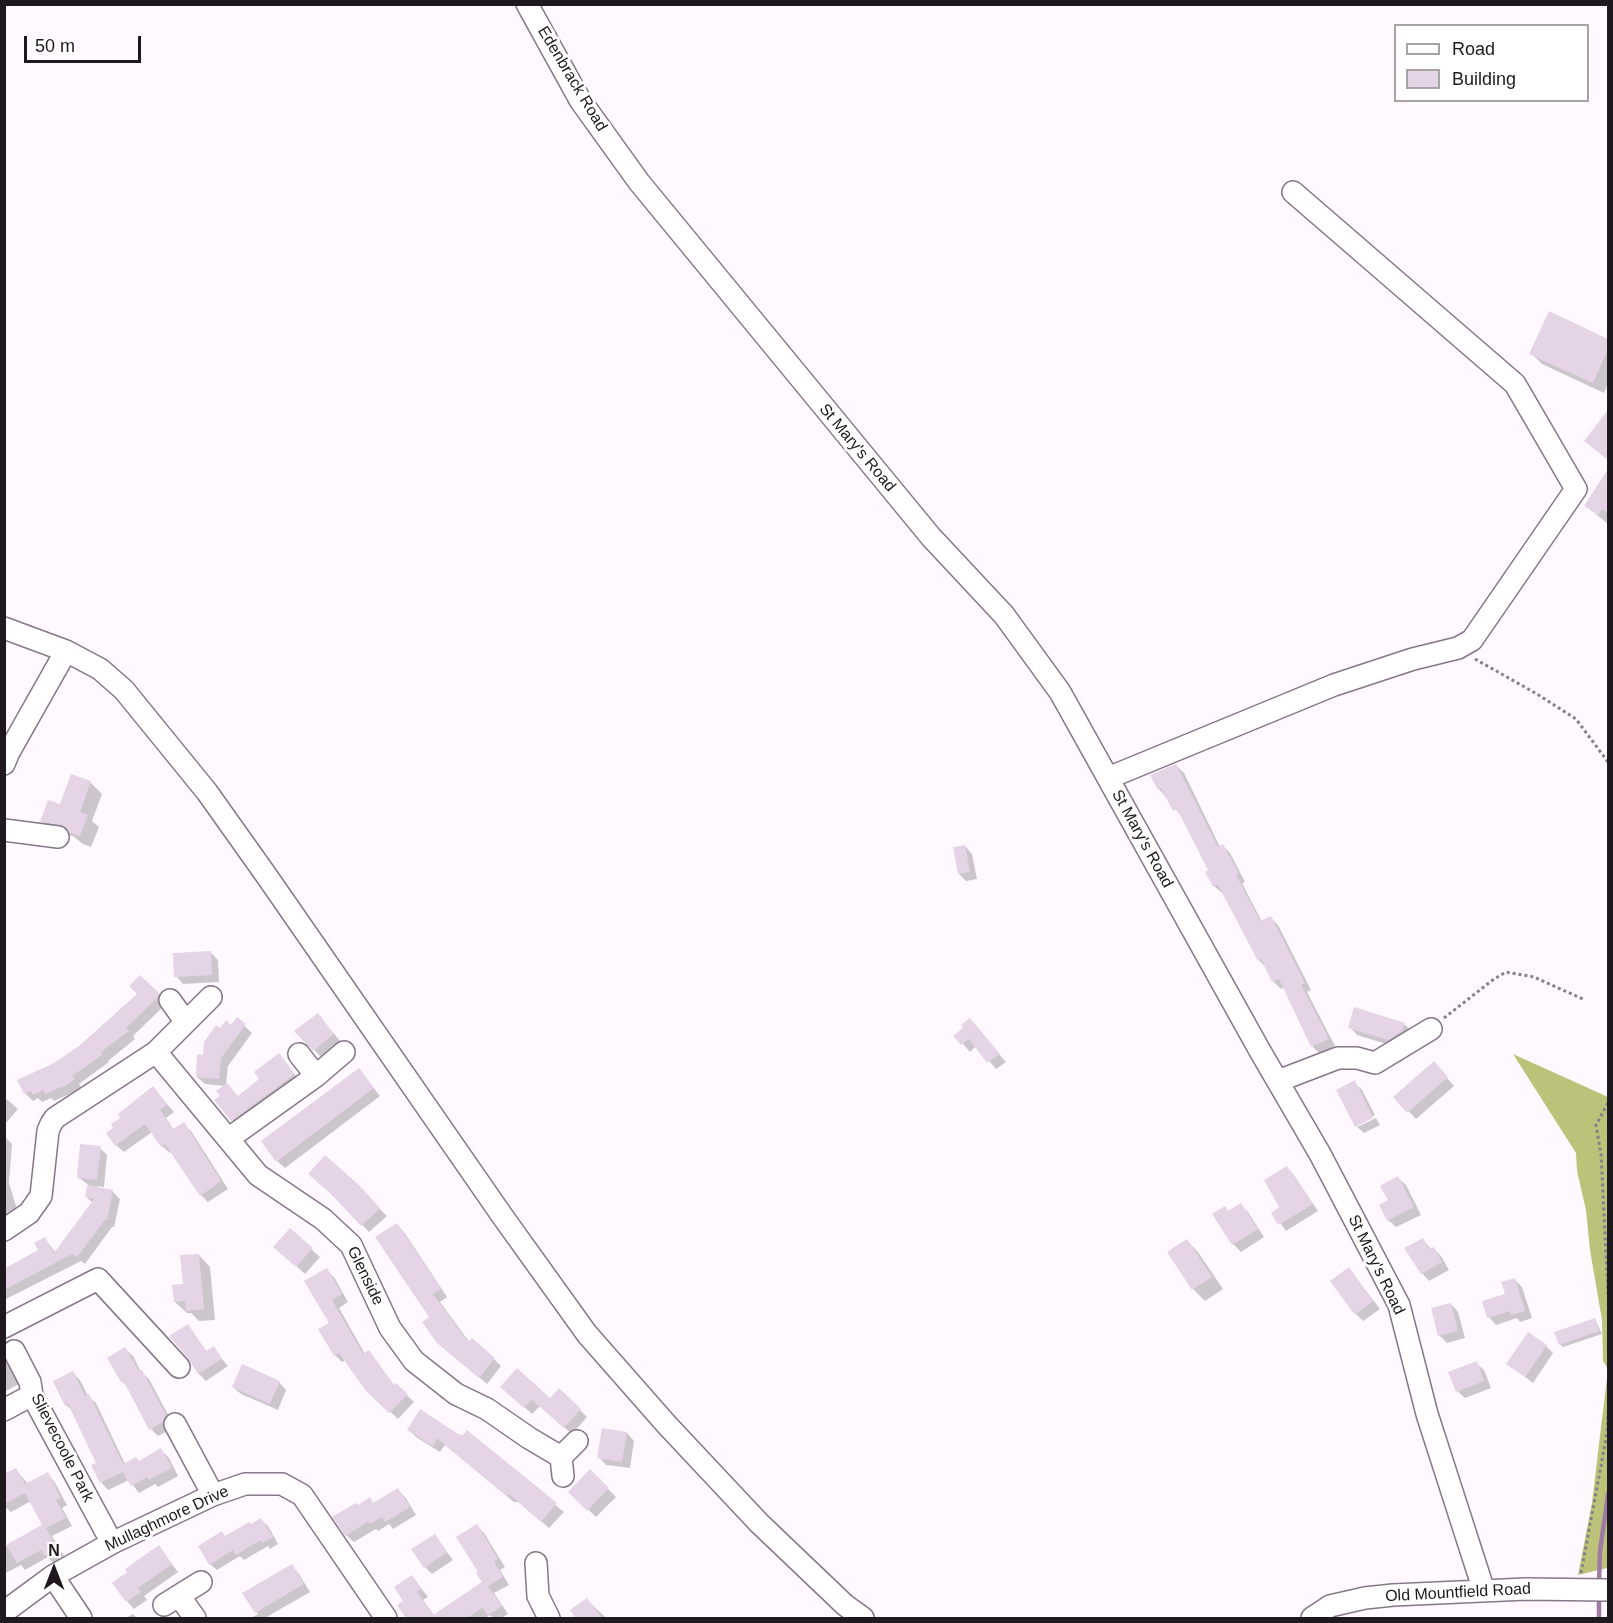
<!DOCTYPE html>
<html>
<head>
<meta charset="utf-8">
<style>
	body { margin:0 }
	#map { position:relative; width:1613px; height:1623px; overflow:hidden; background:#fff8ff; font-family:Arial,sans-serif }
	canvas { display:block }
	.frame { position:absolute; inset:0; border:6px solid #1f191f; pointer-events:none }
	.legend { position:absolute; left:1394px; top:24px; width:195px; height:78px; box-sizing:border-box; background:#fff; border:2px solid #a5a3a5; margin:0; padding:8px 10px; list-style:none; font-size:18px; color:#1f191f }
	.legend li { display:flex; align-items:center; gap:12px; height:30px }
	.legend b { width:30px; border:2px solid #a5a3a5 }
	.north { position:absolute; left:24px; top:1539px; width:60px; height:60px; -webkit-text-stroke:4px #fff; paint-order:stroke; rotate:0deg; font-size:16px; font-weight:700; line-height:24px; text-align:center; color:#1f191f }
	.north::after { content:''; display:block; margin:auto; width:21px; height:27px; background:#1f191f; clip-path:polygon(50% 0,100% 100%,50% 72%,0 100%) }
	.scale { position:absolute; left:24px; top:36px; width:117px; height:27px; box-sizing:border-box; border:3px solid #1f191f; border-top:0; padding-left:8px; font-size:18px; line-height:21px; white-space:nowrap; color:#1f191f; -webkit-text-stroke:4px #fff; paint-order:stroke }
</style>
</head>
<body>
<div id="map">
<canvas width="1613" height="1623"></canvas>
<div class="frame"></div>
<ul class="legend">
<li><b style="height:8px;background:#fff"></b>Road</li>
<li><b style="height:16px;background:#e4d4e5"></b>Building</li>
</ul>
<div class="north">N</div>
<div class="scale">50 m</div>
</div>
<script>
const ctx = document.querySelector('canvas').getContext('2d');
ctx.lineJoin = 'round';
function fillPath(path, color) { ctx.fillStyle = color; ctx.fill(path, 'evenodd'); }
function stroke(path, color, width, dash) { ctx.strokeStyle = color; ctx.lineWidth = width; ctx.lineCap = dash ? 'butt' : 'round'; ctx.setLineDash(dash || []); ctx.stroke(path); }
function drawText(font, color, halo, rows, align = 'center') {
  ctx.font = font + ' Arial,sans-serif'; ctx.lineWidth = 6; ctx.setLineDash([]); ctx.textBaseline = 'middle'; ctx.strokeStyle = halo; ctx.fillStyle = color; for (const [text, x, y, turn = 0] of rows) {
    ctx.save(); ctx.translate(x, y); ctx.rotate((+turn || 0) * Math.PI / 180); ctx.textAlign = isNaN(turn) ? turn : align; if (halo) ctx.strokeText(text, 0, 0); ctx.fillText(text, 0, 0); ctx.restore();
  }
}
const forest = new Path2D(`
	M 1513,1054 L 1608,1097 L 1608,1557 L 1607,1568 L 1578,1575 L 1592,1503 L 1608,1369 L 1603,1361 L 1602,1320 L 1590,1250 L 1586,1210 L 1577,1171 L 1576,1153 Z`);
const shadow = new Path2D(`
	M 1549,313 L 1608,341 L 1608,383 L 1604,393 L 1542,364 L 1531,353 Z
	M 1606,416 L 1608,418 L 1608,460 L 1586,441 Z
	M 1608,472 L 1608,524 L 1586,506 Z
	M 1176,765 L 1184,773 L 1220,847 L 1223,846 L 1230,853 L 1245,882 L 1242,883 L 1262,922 L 1271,918 L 1278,925 L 1311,990 L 1307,992 L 1335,1046 L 1320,1054 L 1313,1047 L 1285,987 L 1281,989 L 1273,981 L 1266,968 L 1259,960 L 1223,893 L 1222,893 L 1214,886 L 1210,871 L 1182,817 L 1159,789 Z
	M 90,782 L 102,794 L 92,821 L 99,827 L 91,847 L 83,844 L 73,836 L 53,833 L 42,821 Z
	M 965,846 L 972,854 L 977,879 L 966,881 L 959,874 Z
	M 211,953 L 218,960 L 219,982 L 183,984 L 176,976 Z
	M 140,977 L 166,1002 L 165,1005 L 133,1036 L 135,1039 L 108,1061 L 109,1062 L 79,1084 L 81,1087 L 74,1092 L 54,1101 L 51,1098 L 42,1102 L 38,1098 L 33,1101 L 25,1093 L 55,1064 L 80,1047 L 139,994 Z
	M 318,1015 L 341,1042 L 321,1057 L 296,1031 Z
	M 237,1019 L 252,1033 L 228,1066 L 226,1084 L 238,1097 L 261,1079 L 286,1063 L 301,1083 L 240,1127 L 233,1120 L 222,1096 L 225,1086 L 205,1084 L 197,1077 L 204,1057 L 220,1030 L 231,1027 Z
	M 970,1020 L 1006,1062 L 996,1069 L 976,1046 L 970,1052 L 956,1036 L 965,1028 Z
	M 1404,1024 L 1412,1031 L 1396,1047 L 1357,1035 L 1350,1027 Z
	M 359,1070 L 380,1096 L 285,1168 L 277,1161 Z
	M 1441,1071 L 1454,1086 L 1416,1119 L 1395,1097 Z
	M 1354,1082 L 1362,1090 L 1375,1115 L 1357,1124 L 1357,1126 L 1338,1090 Z
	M 160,1096 L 174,1112 L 166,1118 L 174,1130 L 183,1124 L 191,1131 L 228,1189 L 208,1202 L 201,1195 L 172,1151 L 170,1153 L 162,1146 L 152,1132 L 124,1152 L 116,1145 Z
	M 4,1097 L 18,1109 L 6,1123 L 4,1122 Z
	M 1376,1118 L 1380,1125 L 1364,1133 L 1357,1127 Z
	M 4,1136 L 12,1144 L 9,1183 L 19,1216 L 4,1221 Z
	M 100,1148 L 107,1155 L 104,1187 L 97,1186 L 97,1188 L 112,1191 L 120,1199 L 114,1227 L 112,1227 L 85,1264 L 81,1261 L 4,1300 L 4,1269 L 40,1251 L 45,1239 L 56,1253 L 93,1203 L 86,1197 L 89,1185 L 79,1178 Z
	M 326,1157 L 387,1216 L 369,1232 L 336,1198 Z
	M 1287,1168 L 1293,1174 L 1318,1211 L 1286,1231 L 1273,1213 L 1281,1208 Z
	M 1398,1178 L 1406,1185 L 1421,1215 L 1396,1227 L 1388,1220 L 1390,1201 Z
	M 1240,1205 L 1248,1212 L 1264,1237 L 1241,1252 L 1233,1244 L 1214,1215 L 1229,1212 Z
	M 397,1225 L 404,1232 L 447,1297 L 440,1302 L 470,1343 L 494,1359 L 501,1366 L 487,1384 L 447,1350 L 431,1318 Z
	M 290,1230 L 320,1257 L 305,1274 L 283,1254 Z
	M 1423,1240 L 1432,1250 L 1434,1249 L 1441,1256 L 1449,1270 L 1429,1281 L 1422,1273 Z
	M 1187,1241 L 1198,1252 L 1223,1289 L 1205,1301 L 1193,1289 Z
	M 199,1255 L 210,1267 L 215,1320 L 199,1321 L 191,1313 L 187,1313 L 175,1302 Z
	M 1349,1269 L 1380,1309 L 1363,1321 L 1356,1314 Z
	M 326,1270 L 334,1277 L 348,1302 L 339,1308 L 365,1354 L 369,1352 L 395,1386 L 396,1385 L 414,1402 L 398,1419 L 367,1390 L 346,1360 L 342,1362 L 335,1355 Z
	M 1514,1279 L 1522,1287 L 1532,1318 L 1520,1322 L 1517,1318 L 1496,1325 L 1489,1317 L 1507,1295 Z
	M 1451,1304 L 1458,1312 L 1465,1338 L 1447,1343 L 1439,1335 Z
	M 1595,1319 L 1602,1334 L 1563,1347 L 1560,1344 Z
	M 188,1326 L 207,1352 L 213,1348 L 228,1366 L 206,1381 L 199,1374 Z
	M 1546,1346 L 1553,1353 L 1533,1383 L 1508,1364 Z
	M 125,1349 L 133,1356 L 141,1372 L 149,1379 L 173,1424 L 170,1430 L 158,1436 L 151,1429 L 129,1389 L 122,1381 Z
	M 4,1361 L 10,1366 L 19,1384 L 4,1392 Z
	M 1476,1363 L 1484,1370 L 1491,1388 L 1465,1398 L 1457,1391 Z
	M 73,1373 L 80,1380 L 88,1396 L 96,1403 L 125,1464 L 140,1462 L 161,1450 L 169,1458 L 178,1476 L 158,1487 L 155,1484 L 139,1493 L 129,1480 L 108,1490 L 101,1482 L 98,1463 L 74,1412 L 66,1405 Z
	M 279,1382 L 286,1390 L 278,1410 L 241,1394 L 233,1387 Z
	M 510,1394 L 550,1400 L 580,1410 L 587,1417 L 572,1434 L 540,1406 L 532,1414 Z
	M 409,1430 L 463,1436 L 467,1432 L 564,1512 L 549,1528 L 519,1502 L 514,1502 L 445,1445 L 440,1452 L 416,1437 Z
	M 627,1433 L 634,1441 L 630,1468 L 606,1465 L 599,1457 Z
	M 16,1470 L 28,1484 L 47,1474 L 54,1481 L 67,1505 L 62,1508 L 72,1526 L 52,1536 L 64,1556 L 53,1563 L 48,1557 L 25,1570 L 21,1565 L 4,1574 L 4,1548 L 44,1526 L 31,1501 L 11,1512 L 4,1506 L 4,1476 Z
	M 590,1471 L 616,1497 L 596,1517 L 570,1492 Z
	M 398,1490 L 405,1497 L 416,1515 L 393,1529 L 389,1524 L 378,1531 L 376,1529 L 354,1542 L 346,1535 L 358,1506 L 370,1499 L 374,1504 Z
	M 261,1520 L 268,1526 L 278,1544 L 270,1549 L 268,1546 L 244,1560 L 240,1556 L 217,1570 L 210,1564 L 226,1537 Z
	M 477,1526 L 484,1533 L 505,1567 L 500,1570 L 509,1585 L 494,1593 L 508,1614 L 501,1618 L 493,1618 L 490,1615 L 485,1618 L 458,1618 L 449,1606 L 484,1583 L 480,1572 Z
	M 435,1536 L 453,1560 L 432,1574 L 425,1567 Z
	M 158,1547 L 178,1572 L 144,1596 L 147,1600 L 134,1609 L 127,1601 Z
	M 292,1566 L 299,1574 L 310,1592 L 265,1618 L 251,1618 L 258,1614 L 256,1612 Z
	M 412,1577 L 428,1597 L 423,1600 L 436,1618 L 408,1618 L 400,1606 L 406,1602 Z
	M 587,1600 L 603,1615 L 606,1618 L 579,1618 L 572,1610 Z
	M 133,1614 L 137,1618 L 126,1618 Z`);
const stream = new Path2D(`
	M 1599,1584 L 1600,1551 L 1608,1494
	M 1599,1595 L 1599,1618`);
const building = new Path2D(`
	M 1549,311 L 1608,339 L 1608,349 L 1593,383 L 1529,354 Z
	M 1608,410 L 1608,460 L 1584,441 Z
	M 1608,469 L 1608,513 L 1602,509 L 1598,515 L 1584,506 Z
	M 1176,764 L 1218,847 L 1223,844 L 1239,874 L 1236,875 L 1260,921 L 1271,916 L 1305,983 L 1301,985 L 1329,1039 L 1311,1047 L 1279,979 L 1272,982 L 1261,959 L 1258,961 L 1218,885 L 1213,887 L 1205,872 L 1208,870 L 1177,809 L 1173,811 L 1161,788 L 1158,790 L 1150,775 Z
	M 71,774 L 91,781 L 80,812 L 88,815 L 80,836 L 70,833 L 66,827 L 60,825 L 40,822 L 48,800 L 60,804 Z
	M 965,845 L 970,872 L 958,874 L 953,847 Z
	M 211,951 L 212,975 L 174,977 L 173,953 Z
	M 140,975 L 159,993 L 158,997 L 126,1028 L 129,1031 L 101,1052 L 103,1054 L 72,1076 L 75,1079 L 66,1085 L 45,1094 L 44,1090 L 33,1095 L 31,1091 L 24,1094 L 17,1080 L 54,1063 L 79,1046 L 137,994 L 129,986 Z
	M 1354,1007 L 1405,1023 L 1402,1031 L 1388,1040 L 1348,1028 Z
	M 318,1013 L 334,1034 L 313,1051 L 294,1031 Z
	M 237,1017 L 246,1024 L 221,1058 L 219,1079 L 196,1077 L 197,1054 L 203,1055 L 204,1042 L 216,1025 L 220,1028 L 226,1020 L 231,1025 Z
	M 970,1018 L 1000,1054 L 987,1063 L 969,1039 L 961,1045 L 953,1036 L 963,1028 L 961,1025 Z
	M 279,1053 L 295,1074 L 231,1121 L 214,1100 L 220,1096 L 216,1091 L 227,1083 L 238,1096 L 259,1079 L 254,1072 Z
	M 1434,1061 L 1448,1077 L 1407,1113 L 1393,1097 Z
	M 359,1068 L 374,1088 L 276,1162 L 261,1141 Z
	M 1355,1080 L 1373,1118 L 1355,1127 L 1336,1090 Z
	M 153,1086 L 167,1104 L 160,1110 L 173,1129 L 184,1122 L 221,1181 L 200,1196 L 165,1144 L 161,1147 L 145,1124 L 115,1146 L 106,1133 L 113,1128 L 111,1124 L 120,1118 L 118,1114 Z
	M 80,1144 L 101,1146 L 97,1180 L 77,1178 Z
	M 325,1155 L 359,1185 L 380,1208 L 361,1226 L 330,1193 L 308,1174 Z
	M 1287,1166 L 1313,1204 L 1278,1225 L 1271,1213 L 1279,1207 L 1264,1180 Z
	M 1398,1176 L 1414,1207 L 1387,1221 L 1379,1205 L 1388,1200 L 1380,1186 Z
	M 87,1185 L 113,1190 L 107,1220 L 105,1220 L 77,1257 L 72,1254 L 4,1290 L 4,1269 L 38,1250 L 34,1243 L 45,1237 L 54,1253 L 94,1199 L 85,1197 Z
	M 1241,1203 L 1258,1229 L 1232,1245 L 1212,1214 L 1225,1206 L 1228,1211 Z
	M 397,1223 L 441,1289 L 433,1294 L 468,1342 L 472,1338 L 495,1358 L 479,1378 L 437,1343 L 422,1322 L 429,1317 L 375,1237 Z
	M 290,1228 L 313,1248 L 296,1267 L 273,1247 Z
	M 1423,1238 L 1429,1249 L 1434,1247 L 1442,1262 L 1421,1274 L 1404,1248 Z
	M 1187,1239 L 1212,1277 L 1192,1290 L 1167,1252 Z
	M 199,1254 L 204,1309 L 186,1311 L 185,1301 L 174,1302 L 172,1285 L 183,1284 L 180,1255 Z
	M 1349,1267 L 1373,1301 L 1355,1315 L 1330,1281 Z
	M 327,1268 L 342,1294 L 332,1300 L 363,1354 L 369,1350 L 394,1385 L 396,1383 L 408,1394 L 389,1413 L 366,1391 L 339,1353 L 334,1356 L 318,1329 L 329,1323 L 304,1281 Z
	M 1515,1278 L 1525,1311 L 1511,1315 L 1510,1311 L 1487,1318 L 1482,1301 L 1505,1294 L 1501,1282 Z
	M 1451,1303 L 1458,1331 L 1438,1336 L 1431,1308 Z
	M 1595,1318 L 1599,1331 L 1559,1345 L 1554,1332 Z
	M 188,1324 L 206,1351 L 214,1346 L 222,1359 L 198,1374 L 188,1358 L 169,1336 Z
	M 1528,1332 L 1547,1345 L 1525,1377 L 1506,1364 Z
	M 125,1347 L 139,1371 L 142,1370 L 166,1415 L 163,1422 L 149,1430 L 123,1380 L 121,1382 L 107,1358 Z
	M 1477,1361 L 1484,1381 L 1456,1392 L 1448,1372 Z
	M 242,1364 L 280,1381 L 270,1404 L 232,1387 Z
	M 517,1368 L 550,1398 L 559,1388 L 581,1409 L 564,1428 L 532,1400 L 524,1408 L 500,1387 Z
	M 73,1371 L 85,1396 L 89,1394 L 123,1464 L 136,1457 L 139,1461 L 161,1448 L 172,1468 L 149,1480 L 148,1477 L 131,1486 L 123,1472 L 100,1483 L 91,1465 L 96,1463 L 68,1404 L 65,1406 L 53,1381 Z
	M 420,1409 L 458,1434 L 463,1435 L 467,1430 L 557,1503 L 541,1522 L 510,1495 L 505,1495 L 437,1438 L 433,1446 L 407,1430 Z
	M 602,1428 L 627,1432 L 622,1462 L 597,1458 Z
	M 16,1468 L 25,1484 L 48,1472 L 61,1498 L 56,1500 L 66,1518 L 46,1528 L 58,1549 L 45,1556 L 41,1550 L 17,1563 L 6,1545 L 42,1525 L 25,1493 L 4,1504 L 4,1474 Z
	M 590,1469 L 609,1488 L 587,1511 L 568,1492 Z
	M 398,1488 L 410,1507 L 385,1522 L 382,1517 L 370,1524 L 368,1522 L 345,1536 L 332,1517 L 356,1503 L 358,1505 L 370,1497 L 373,1503 Z
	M 261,1518 L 273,1537 L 262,1543 L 260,1540 L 236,1555 L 233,1550 L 209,1565 L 198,1546 L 222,1531 L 225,1536 L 249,1522 L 251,1524 Z
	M 477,1524 L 498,1559 L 494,1562 L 503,1577 L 488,1586 L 502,1606 L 488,1615 L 482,1608 L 467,1618 L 406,1618 L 397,1605 L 403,1601 L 394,1587 L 412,1575 L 422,1589 L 417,1592 L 433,1615 L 482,1582 L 476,1573 L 478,1572 L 456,1537 Z
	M 435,1534 L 447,1552 L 424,1568 L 411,1549 Z
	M 159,1545 L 172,1564 L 138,1588 L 141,1592 L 126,1602 L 112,1583 L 127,1572 L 125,1569 Z
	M 292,1564 L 304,1584 L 255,1613 L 242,1593 Z
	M 587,1598 L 602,1618 L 576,1618 L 570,1610 Z`);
const path = new Path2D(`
	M 1475,659 L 1537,694 L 1576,719 L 1608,762
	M 1444,1018 L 1494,979 L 1506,972 L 1534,977 L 1585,1000
	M 1608,1103 L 1596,1125 L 1601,1154 L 1608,1294
	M 1581,1573 L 1607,1433 L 1608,1412`);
const minor = new Path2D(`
	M 527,4 L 580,100 L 639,182 L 931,537 L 1004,615 L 1060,692 L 1260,1051 L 1320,1154 L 1399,1305 L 1427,1414 L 1484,1591
	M 4,628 L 66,651 L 100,669 L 124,690 L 207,792 L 266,875 L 503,1217 L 587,1334 L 667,1425 L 759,1523 L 845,1605 L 863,1618
	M 4,764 L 9,752 L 66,651
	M 1108,778 L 1334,685 L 1413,659 L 1458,648 L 1472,640 L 1576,489 L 1515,384 L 1293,192
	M 4,830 L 58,837
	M 170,1000 L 185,1021
	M 156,1052 L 258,1175 L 323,1219 L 351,1245 L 390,1328 L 414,1361 L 456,1394 L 487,1409 L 529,1438 L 561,1457 L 563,1476
	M 299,1054 L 316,1076
	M 1278,1081 L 1338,1058 L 1357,1058 L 1375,1063 L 1431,1029
	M 228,1139 L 316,1076 L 344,1052
	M 4,1230 L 29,1213 L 41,1196 L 48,1131 L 51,1124 L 55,1118 L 156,1052 L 211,997
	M 4,1327 L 98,1279 L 179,1367
	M 14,1351 L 30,1382 L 32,1395 L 112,1543
	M 4,1410 L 32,1395
	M 175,1424 L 213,1495
	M 561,1457 L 577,1441
	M 536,1563 L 538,1596 L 549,1618
	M 53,1576 L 81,1618
	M 179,1596 L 195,1618
	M 164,1605 L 201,1582
	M 4,1612 L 53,1576 L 112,1543 L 213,1495 L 245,1484 L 282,1484 L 302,1495 L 386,1618
	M 1312,1618 L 1330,1606 L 1365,1598 L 1393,1595 L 1526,1589 L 1608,1590`);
const streetNames = [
	["Edenbrack Road",572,79,59],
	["St Mary's Road",857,448,50],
	["St Mary's Road",1142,839,61],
	["St Mary's Road",1376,1265,64],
	["Glenside",365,1276,64],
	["Slievecoole Park",62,1448,63],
	["Mullaghmore Drive",167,1519,-25],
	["Old Mountfield Road",1458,1593,-3]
];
fillPath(forest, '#bdc27a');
fillPath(shadow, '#0003');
stroke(stream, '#9f7aa3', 4.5);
fillPath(building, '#e4d4e5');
stroke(minor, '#857787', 24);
stroke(path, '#878087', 3, [3, 3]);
stroke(minor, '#fff', 21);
drawText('16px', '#1f191f', '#fff', streetNames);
</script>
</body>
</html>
